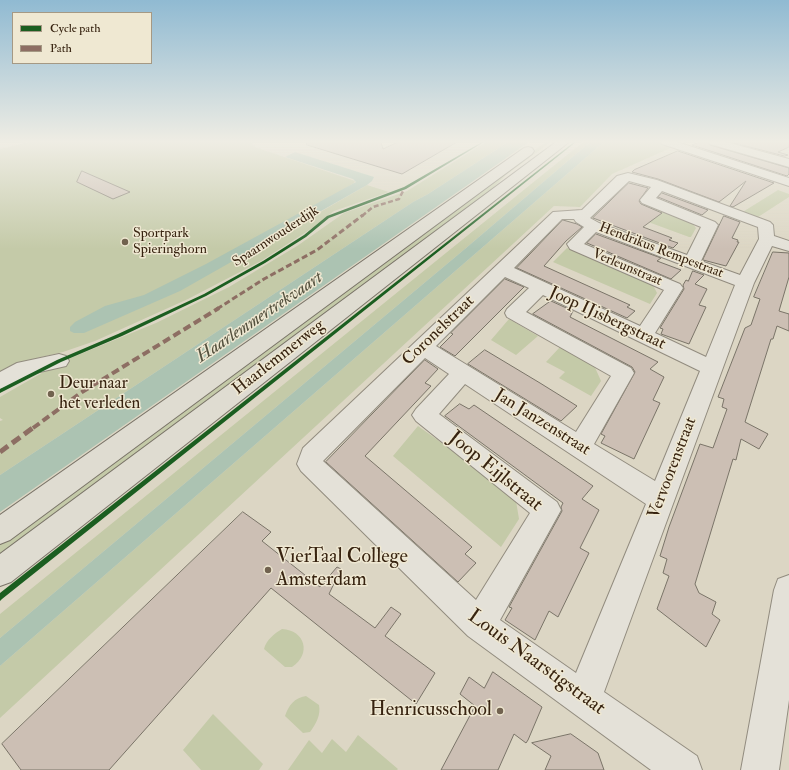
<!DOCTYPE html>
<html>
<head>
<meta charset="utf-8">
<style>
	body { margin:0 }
	#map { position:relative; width:789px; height:770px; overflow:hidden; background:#dcd6c4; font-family:"IM FELL Double Pica",serif }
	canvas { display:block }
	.legend { position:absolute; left:12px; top:12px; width:140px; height:52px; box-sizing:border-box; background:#efe8d2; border:1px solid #a59984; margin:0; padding:5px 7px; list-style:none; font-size:12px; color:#372310 }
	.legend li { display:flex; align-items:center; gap:8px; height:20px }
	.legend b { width:20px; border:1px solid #a59984 }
</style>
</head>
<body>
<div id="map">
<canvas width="789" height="770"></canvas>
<ul class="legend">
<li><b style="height:5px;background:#1b5e20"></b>Cycle path</li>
<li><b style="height:5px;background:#8d6e63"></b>Path</li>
</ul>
</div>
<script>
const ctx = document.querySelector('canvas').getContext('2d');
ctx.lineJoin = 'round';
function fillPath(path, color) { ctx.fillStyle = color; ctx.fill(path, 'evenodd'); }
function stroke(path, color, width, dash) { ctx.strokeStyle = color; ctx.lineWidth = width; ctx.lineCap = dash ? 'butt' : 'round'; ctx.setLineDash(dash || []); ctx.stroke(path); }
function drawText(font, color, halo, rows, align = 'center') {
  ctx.font = font + ' "IM FELL Double Pica",serif'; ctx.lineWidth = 3; ctx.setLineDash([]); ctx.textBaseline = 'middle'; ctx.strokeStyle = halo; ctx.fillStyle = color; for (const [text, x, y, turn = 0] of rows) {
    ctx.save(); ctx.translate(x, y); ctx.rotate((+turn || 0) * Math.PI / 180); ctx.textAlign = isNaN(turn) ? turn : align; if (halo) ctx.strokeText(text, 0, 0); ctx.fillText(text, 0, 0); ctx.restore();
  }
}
const green = new Path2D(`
	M 29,142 L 251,142 L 255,147 L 355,181 L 354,183 L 244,256 L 367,185 L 389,192 L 334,211 L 314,227 L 261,261 L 188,299 L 95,341 L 63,352 L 37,358 L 0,378 L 0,149 Z
	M 486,142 L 508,142 L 428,194 L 413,202 L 0,475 L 0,421 L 3,420 L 0,418 L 0,397 L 61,362 L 156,323 L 229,287 L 297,246 L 344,213 L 407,191 Z
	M 546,142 L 551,142 L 506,175 L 487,194 L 0,561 L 0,541 Z
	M 583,142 L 590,142 L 466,248 L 0,638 L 0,614 Z
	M 604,142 L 659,142 L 673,147 L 612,174 L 580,207 L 554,206 L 0,718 L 0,666 Z
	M 778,190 L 789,194 L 789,197 L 755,219 L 741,213 Z
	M 644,203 L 692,223 L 696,228 L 691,237 L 689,237 L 632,216 Z
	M 567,248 L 652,283 L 657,293 L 650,304 L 553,262 Z
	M 509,319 L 538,336 L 516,355 L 491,340 Z
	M 560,347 L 593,363 L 601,381 L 591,396 L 559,378 L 565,372 L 546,362 Z
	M 418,426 L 515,495 L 519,519 L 501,547 L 393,456 Z
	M 282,629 C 305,630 312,654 292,667 L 285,667 L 264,649 C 266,640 275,633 282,629 Z
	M 306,696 L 319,705 C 321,715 316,724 310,732 L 303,733 L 285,716 C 289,705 294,698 306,696 Z
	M 213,714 L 263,764 L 259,770 L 201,770 L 183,750 Z
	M 358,735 L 398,769 L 397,770 L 288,770 L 309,740 L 322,753 L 332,739 L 346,752 Z`);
const water = new Path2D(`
	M 508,142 L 529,142 L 0,512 L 0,475 L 413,202 L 428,194 Z
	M 590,142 L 604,142 L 0,666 L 0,638 L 466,248 Z
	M 295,152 L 374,177 L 372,181 L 367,185 L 180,291 L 84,333 L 74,333 L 70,331 L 70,327 L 75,322 L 105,306 L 144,295 L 206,264 L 356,182 L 353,179 L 285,157 Z`);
const building = new Path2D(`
	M 307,142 L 381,142 L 383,149 L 398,142 L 457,142 L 402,174 L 307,145 Z
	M 700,142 L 707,142 L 710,145 L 789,168 L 789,174 L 787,176 L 692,145 Z
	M 731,142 L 789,142 L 789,147 L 778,152 L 788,155 L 785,156 Z
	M 678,151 L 774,183 L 733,207 L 730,206 L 746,181 L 719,202 L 658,179 L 632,172 L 634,170 Z
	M 82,171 L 130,192 L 113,199 L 77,182 Z
	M 629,183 L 648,188 L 639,201 L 641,204 L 662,213 L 643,227 L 672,238 L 669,240 L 678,243 L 673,248 L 593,218 Z
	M 662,193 L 708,210 L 702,215 L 658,197 Z
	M 724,216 L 740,222 L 732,238 L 738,240 L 737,242 L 739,242 L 726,266 L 703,260 Z
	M 563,220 L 577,224 L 582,227 L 566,241 L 544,266 L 630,305 L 627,307 L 635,311 L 627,318 L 517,268 Z
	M 596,234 L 661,258 L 657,261 L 681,270 L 671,279 L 587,243 Z
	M 773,252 L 789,253 L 789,277 L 779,311 L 789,314 L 789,331 L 777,326 L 773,339 L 771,339 L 745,422 L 768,434 L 759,449 L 741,439 L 736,460 L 733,459 L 695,584 L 699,593 L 716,602 L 712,614 L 720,620 L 706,647 L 657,609 L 669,576 L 663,573 L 667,559 L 660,556 L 669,527 L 700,444 L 713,448 L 727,409 L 722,407 L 724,399 L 718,397 L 745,328 L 751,325 L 760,299 L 754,297 Z
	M 693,271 L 704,275 L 695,284 L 707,289 L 699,305 L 706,307 L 689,344 L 661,334 L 663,329 L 660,328 L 684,289 L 683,285 L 686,280 L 688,281 Z
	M 505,279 L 524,287 L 455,356 L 440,347 L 453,334 L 451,333 Z
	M 551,301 L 573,311 L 570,317 L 658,362 L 650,369 L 664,377 L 653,400 L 660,403 L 634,459 L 601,443 L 605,436 L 601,434 L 635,372 L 632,367 L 533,314 Z
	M 485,350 L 540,383 L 577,406 L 561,421 L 468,364 Z
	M 425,360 L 438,369 L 425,383 L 431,386 L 365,456 L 472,547 L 465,554 L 476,563 L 458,582 L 326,462 Z
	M 460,404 L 469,409 L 474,405 L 593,486 L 582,499 L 599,510 L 580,548 L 589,553 L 558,617 L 549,611 L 535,640 L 505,620 L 512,608 L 509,607 L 562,511 L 561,507 L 563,503 L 445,416 Z
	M 243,512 L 271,532 L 262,541 L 320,587 L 337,567 L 341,569 L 329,594 L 375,628 L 391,607 L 401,614 L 385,636 L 435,673 L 416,704 L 271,588 L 109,770 L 21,770 L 2,744 Z
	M 493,672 L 542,707 L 528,740 L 526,743 L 514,734 L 498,770 L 441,770 L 475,706 L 460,694 L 469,677 L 484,688 Z
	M 571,734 L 598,753 L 604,770 L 545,770 L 551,756 L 532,743 Z`);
const minor = new Path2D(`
	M 660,142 L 677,142 L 789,178 L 789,186 L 662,144 Z
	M 708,142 L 726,142 L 789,159 L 789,167 L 710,144 Z
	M 628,173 L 657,180 L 770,222 L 773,225 L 774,236 L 789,241 L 789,251 L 772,246 L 754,283 L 604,692 L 697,756 L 702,770 L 651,770 L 468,636 L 301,471 L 297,464 L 303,448 L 553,212 L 582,210 L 617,176 ZM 629,181 L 651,187 L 640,200 L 642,203 L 701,227 L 687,255 L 599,223 L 590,218 ZM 662,191 L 758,227 L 759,239 L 740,275 L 701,261 L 718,225 L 715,222 L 656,198 ZM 562,219 L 574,219 L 576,222 L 584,227 L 567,244 L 570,249 L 664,290 L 640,326 L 514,268 ZM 596,232 L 735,285 L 706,357 L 655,333 L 683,288 L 680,284 L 584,244 ZM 505,277 L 529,288 L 507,309 L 505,313 L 507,317 L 611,376 L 576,432 L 436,346 ZM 543,295 L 700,371 L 655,481 L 594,444 L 634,373 L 631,368 L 526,312 ZM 425,358 L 449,374 L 416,409 L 412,415 L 416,421 L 530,513 L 476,600 L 323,461 ZM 465,384 L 646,504 L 576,673 L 500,620 L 561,510 L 557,502 L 439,414 Z
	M 59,354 L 66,356 L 69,361 L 66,366 L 31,374 L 8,386 L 0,389 L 0,372 L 17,363 Z
	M 789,575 L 789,700 L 779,770 L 741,770 L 774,590 L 778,579 Z`);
const major = new Path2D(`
	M 556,142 L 569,142 L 11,582 L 0,586 L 0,554 Z
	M 528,147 L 532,148 L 534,151 L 532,154 L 10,540 L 0,544 L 0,515 L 524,148 Z`);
const quietFar3 = new Path2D(`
	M 362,216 L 373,207 L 399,199 L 404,189`);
const quietFar2 = new Path2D(`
	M 217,309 L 264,279 L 317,250 L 363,215`);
const quietFar1 = new Path2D(`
	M 33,428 L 82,392 L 219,308`);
const quiet = new Path2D(`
	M 0,452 L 34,427`);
const cycleway = new Path2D(`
	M 482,142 L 484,142 L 406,189 L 329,218 L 306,237 L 265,263 L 206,296 L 122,336 L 61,362 L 0,393 L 0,389 L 57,360 L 118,334 L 204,294 L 263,261 L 304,235 L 327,216 L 404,187 Z
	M 574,142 L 576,142 L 2,599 L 0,601 L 0,593 Z`);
const markers = [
	[125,242,4,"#71624f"],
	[51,394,4,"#71624f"],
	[268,570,4,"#71624f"],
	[500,711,4,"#71624f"]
];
const farPoinames = [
	["Sportpark",133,234],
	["Spieringhorn",133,250]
];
const farStreetnames = [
	["Spaarnwouderdijk",276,237,-33],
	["Hendrikus Rempestraat",661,251,21],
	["Verleunstraat",627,268,23]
];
const streetNames = [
	["Joop IJisbergstraat",607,319,25],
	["Coronelstraat",439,331,-44],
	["Haarlemmerweg",279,358,-38],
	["Jan Janzenstraat",542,423,32],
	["Vervoorenstraat",673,468,-69]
];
const poiNames = [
	["Deur naar",59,384],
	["het verleden",59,404]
];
const waterNames = [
	["Haarlemmertrekvaart",260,318,-34]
];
const nearStreetnames = [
	["Joop Eijlstraat",495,472,39],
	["Louis Naarstigstraat",536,663,36]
];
const nearPoinames = [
	["VierTaal College",276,558],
	["Amsterdam",276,581],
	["Henricusschool",492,711,"right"]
];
fillPath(green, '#c4caa8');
fillPath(water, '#acc3b2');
fillPath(building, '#ccbfb4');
stroke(building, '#7a7468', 1);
stroke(minor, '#928c7f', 2);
stroke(major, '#7a7468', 2);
fillPath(minor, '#e4e1d8');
fillPath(major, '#dfdcd1');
stroke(quietFar3, '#8d6e63', 2.5, [5, 2.5]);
stroke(quietFar2, '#8d6e63', 3, [6, 3]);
stroke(quietFar1, '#8d6e63', 4, [8, 4]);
stroke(quiet, '#8d6e63', 5, [10, 5]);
fillPath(cycleway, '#1b5e20');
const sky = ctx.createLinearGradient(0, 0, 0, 249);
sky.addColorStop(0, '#90bad2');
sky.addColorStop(0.57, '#efede4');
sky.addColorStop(1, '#efede400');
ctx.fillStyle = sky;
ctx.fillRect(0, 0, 789, 249);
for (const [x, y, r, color] of markers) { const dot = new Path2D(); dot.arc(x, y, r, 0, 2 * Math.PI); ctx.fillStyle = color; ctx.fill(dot); stroke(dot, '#efe8d2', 1.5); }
drawText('14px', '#372310', '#efe8d2', farPoinames, 'left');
drawText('14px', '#372310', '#efe8d2', farStreetnames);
drawText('17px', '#372310', '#efe8d2', streetNames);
drawText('17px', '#372310', '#efe8d2', poiNames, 'left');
drawText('italic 18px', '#54513e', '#efe8d2', waterNames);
drawText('20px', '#372310', '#efe8d2', nearStreetnames);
drawText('20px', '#372310', '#efe8d2', nearPoinames, 'left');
</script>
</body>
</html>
